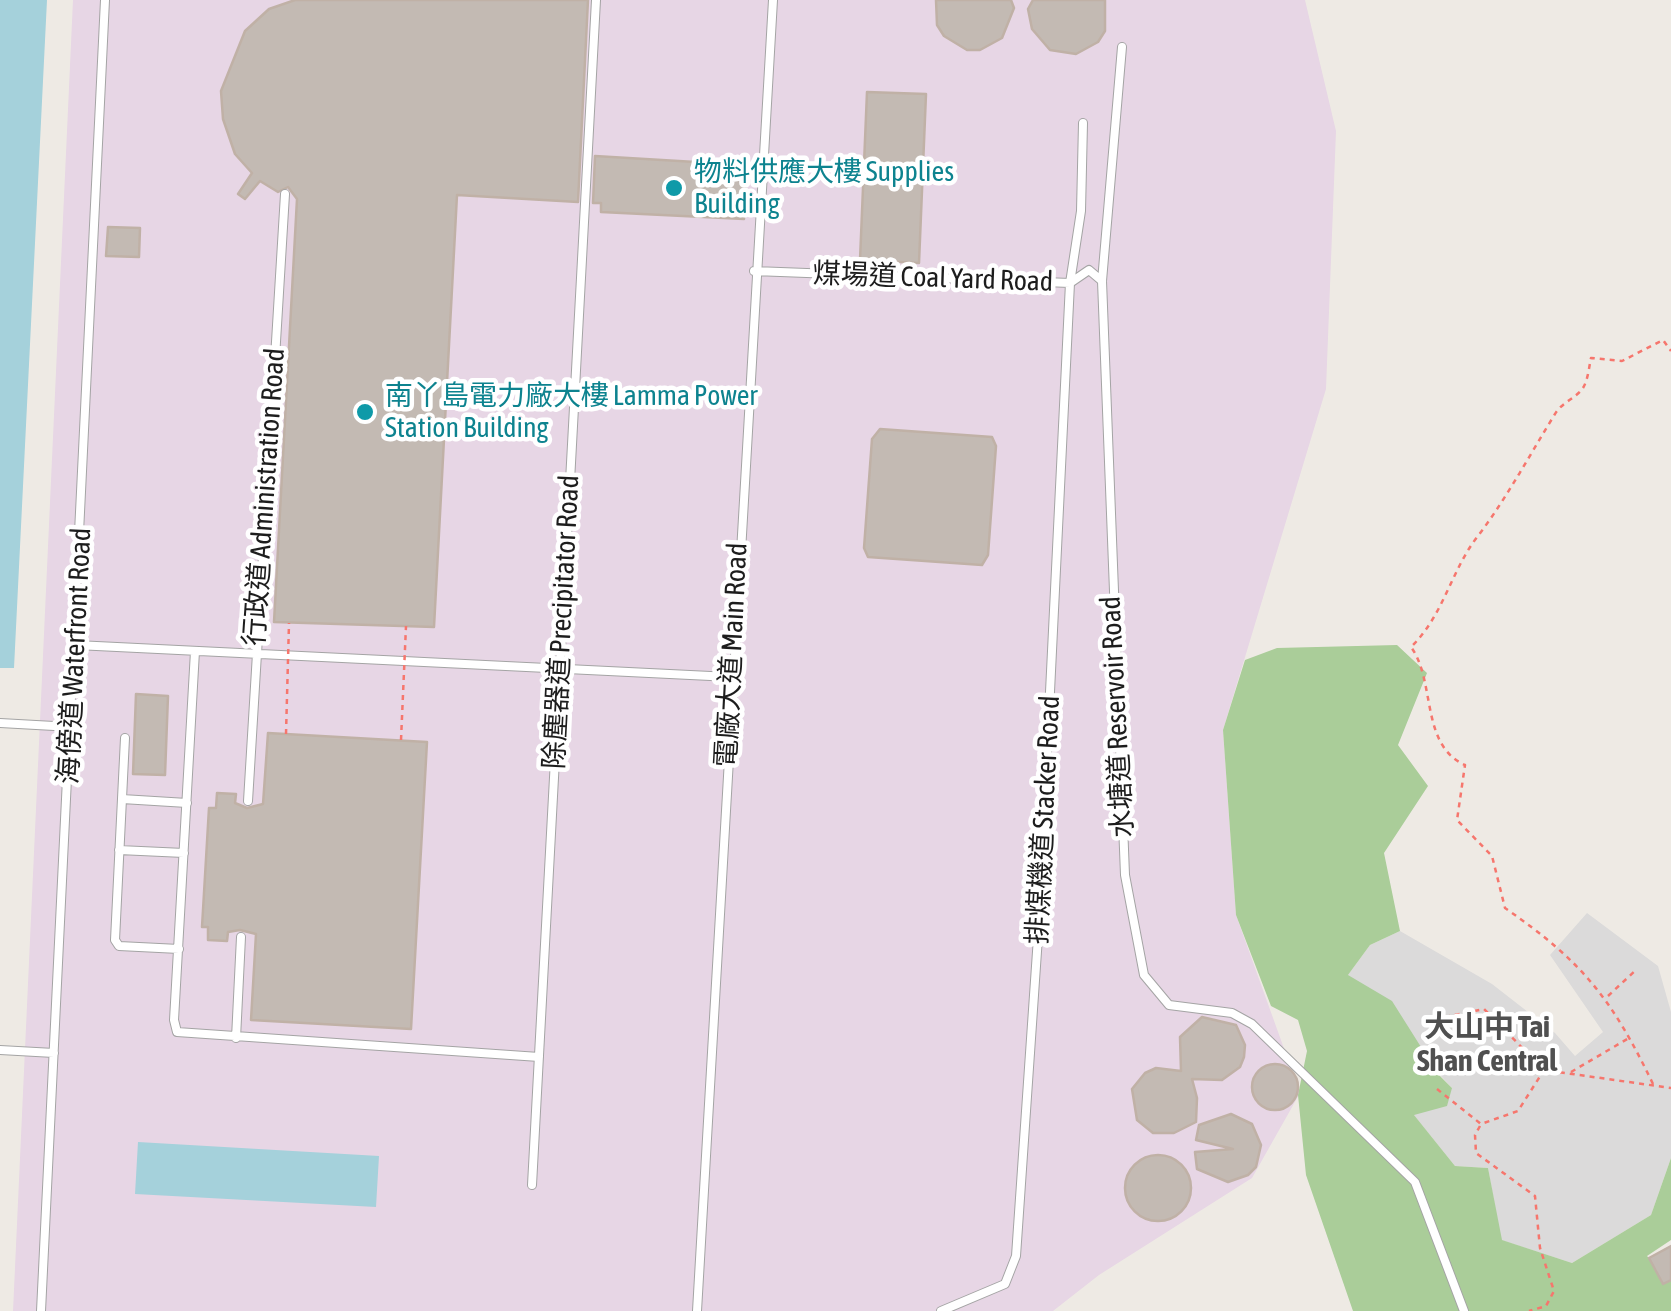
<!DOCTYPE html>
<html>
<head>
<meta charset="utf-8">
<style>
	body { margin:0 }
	canvas { display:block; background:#eeeae4 }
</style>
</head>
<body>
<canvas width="1671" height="1311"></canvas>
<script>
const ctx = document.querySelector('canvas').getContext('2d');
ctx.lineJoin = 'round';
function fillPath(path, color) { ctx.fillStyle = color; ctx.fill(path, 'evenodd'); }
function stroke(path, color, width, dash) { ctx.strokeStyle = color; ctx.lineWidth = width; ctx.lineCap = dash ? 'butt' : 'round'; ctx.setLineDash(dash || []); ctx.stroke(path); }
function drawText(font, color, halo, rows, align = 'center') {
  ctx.font = font + ' "Asap Condensed","Noto Sans TC",sans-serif'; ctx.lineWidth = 9; ctx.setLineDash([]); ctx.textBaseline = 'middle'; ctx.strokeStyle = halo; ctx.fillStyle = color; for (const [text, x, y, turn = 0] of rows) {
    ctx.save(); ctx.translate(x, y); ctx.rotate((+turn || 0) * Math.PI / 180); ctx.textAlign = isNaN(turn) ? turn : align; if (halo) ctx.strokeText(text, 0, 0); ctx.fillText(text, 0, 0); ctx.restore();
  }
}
const residential = new Path2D(`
	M 1587,913 L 1658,966 L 1671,1012 L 1671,1158 L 1651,1215 L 1572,1263 L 1501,1240 L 1488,1168 L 1455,1166 L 1413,1114 L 1452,1088 L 1348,975 L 1370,945 L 1400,931 L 1492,984 L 1555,1033 L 1575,1056 L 1603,1032 L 1550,955 Z`);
const industrial = new Path2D(`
	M 73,0 L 1305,0 L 1336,131 L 1326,389 L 1223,730 L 1236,915 L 1300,1093 L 1252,1178 L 1099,1275 L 1053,1311 L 13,1311 Z`);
const forest = new Path2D(`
	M 1397,645 L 1427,673 L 1398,745 L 1428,786 L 1384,853 L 1400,931 L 1370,945 L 1348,975 L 1392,1001 L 1438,1074 L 1452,1088 L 1447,1106 L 1414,1115 L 1455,1166 L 1488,1168 L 1502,1240 L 1572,1263 L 1651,1215 L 1671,1158 L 1671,1240 L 1647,1256 L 1665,1275 L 1671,1274 L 1671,1311 L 1353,1311 L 1306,1175 L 1298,1095 L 1307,1051 L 1298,1020 L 1271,1006 L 1236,915 L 1223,730 L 1245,660 L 1277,648 Z`);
const water = new Path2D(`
	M 0,0 L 47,0 L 14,668 L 0,668 Z
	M 138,1142 L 379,1156 L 376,1207 L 135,1194 Z`);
const building = new Path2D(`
	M 295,0 L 588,0 L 578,202 L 457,195 L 434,627 L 274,622 L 297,199 L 288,187 L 278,192 L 260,181 L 245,199 L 238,194 L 252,173 L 235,154 L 223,119 L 221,91 L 245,31 L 269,9 Z
	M 936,0 L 1011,0 L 1014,8 L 1002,38 L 980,50 L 967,50 L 944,36 L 937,25 Z
	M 1033,0 L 1105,0 L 1105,31 L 1098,42 L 1076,54 L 1050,50 L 1032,29 L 1028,9 Z
	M 867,92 L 926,94 L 919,263 L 860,260 Z
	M 595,156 L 746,165 L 744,219 L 601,212 L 601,203 L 593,203 Z
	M 108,227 L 140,228 L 139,257 L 106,256 Z
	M 880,429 L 992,437 L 996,446 L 988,555 L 982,565 L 868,557 L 864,548 L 872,439 Z
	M 136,694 L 168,696 L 165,775 L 133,774 Z
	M 268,733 L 427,742 L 411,1029 L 251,1020 L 256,934 L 240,930 L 228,932 L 227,941 L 208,940 L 208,927 L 202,927 L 209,808 L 216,808 L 217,793 L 236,794 L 235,803 L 247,808 L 263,804 Z
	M 1202,1017 L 1236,1025 L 1245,1045 L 1244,1057 L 1240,1067 L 1222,1080 L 1192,1079 L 1197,1098 L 1196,1122 L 1174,1133 L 1153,1133 L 1137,1120 L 1132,1089 L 1145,1073 L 1156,1068 L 1181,1071 L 1180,1037 Z
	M1252 1087a23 23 0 1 1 46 0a23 23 0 1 1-46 0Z
	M 1231,1114 L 1252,1124 L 1261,1145 L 1256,1167 L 1248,1175 L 1228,1182 L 1197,1169 L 1195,1152 L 1233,1149 L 1196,1140 L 1199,1125 Z
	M1125 1188a33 33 0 1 1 66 0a33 33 0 1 1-66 0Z
	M 1671,1246 L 1671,1280 L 1663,1284 L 1649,1258 Z`);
const path = new Path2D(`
	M 1608,996 L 1637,969
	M 1445,1017 L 1484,1009 L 1543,1069
	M 1571,1072 L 1629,1038
	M 1653,1084 C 1612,999 1583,962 1505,908 L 1492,856 L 1457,820 L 1465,765 C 1420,745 1436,681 1411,647 C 1444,615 1451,570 1478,536 C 1508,496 1529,456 1555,414 C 1561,403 1576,398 1583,388 C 1588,380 1589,367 1591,358 L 1622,361 L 1663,340 L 1671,351
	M 1437,1089 L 1481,1124 L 1518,1111 L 1544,1070 L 1671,1088
	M 1480,1126 L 1475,1135 L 1476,1153 L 1535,1196 L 1540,1248 L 1554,1291 L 1546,1306 L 1529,1311`);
const lane = new Path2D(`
	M 1122,47 L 1102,281 L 1125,875 L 1144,975 L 1169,1005 L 1232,1013 L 1252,1024 L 1415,1182 L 1464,1311
	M 754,271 L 1070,283 L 1089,270 L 1102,281
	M 76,645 L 731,677
	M 195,651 L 174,1020 L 177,1032 L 539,1057
	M 0,723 L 72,727
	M 125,738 L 115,940 L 119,946 L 179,949
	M 122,799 L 187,803
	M 248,801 L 285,194
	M 119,850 L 184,853
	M 236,1038 L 241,937
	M 0,1050 L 54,1053
	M 532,1185 L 596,0
	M 41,1311 L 105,0
	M 697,1311 L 773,0
	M 941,1311 L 1005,1284 L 1016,1256 L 1038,937 L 1070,283 L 1081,211 L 1083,123`);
const pathBridge = new Path2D(`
	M 286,734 L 289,623
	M 401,740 L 406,626`);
const markers = [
	[674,188,10,"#0f9aa8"],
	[365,412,10,"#0f9aa8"]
];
const cultureNames = [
	["物料供應大樓 Supplies",694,172],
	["Building",694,204],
	["南丫島電力廠大樓 Lamma Power",385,396],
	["Station Building",385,428]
];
const streetNames = [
	["煤場道 Coal Yard Road",933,278,2],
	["行政道 Administration Road",265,497,-86],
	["除塵器道 Precipitator Road",562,622,-87],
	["電廠大道 Main Road",732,655,-87],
	["海傍道 Waterfront Road",75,656,-87],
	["水塘道 Reservoir Road",1117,717,-93],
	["排煤機道 Stacker Road",1044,820,-87]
];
const neighbourhoodNames = [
	["大山中 Tai",1487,1028],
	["Shan Central",1487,1062]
];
fillPath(residential, '#dbdada');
fillPath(industrial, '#e7d6e5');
fillPath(forest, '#aacd99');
fillPath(water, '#a5d1db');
fillPath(building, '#c3bab3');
stroke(building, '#c0b1a6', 2.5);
stroke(lane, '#a4a4a4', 10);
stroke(path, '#f6766d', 2.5, [5, 5]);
stroke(lane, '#fff', 8);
stroke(pathBridge, '#f6766d', 2.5, [5, 5]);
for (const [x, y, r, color] of markers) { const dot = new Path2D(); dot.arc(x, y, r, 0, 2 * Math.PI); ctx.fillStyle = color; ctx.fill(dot); stroke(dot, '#fff', 4); }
drawText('28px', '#0d838f', '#fff', cultureNames, 'left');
drawText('28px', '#1d1d1d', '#fff', streetNames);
drawText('bold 30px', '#505050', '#fff', neighbourhoodNames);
</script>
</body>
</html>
